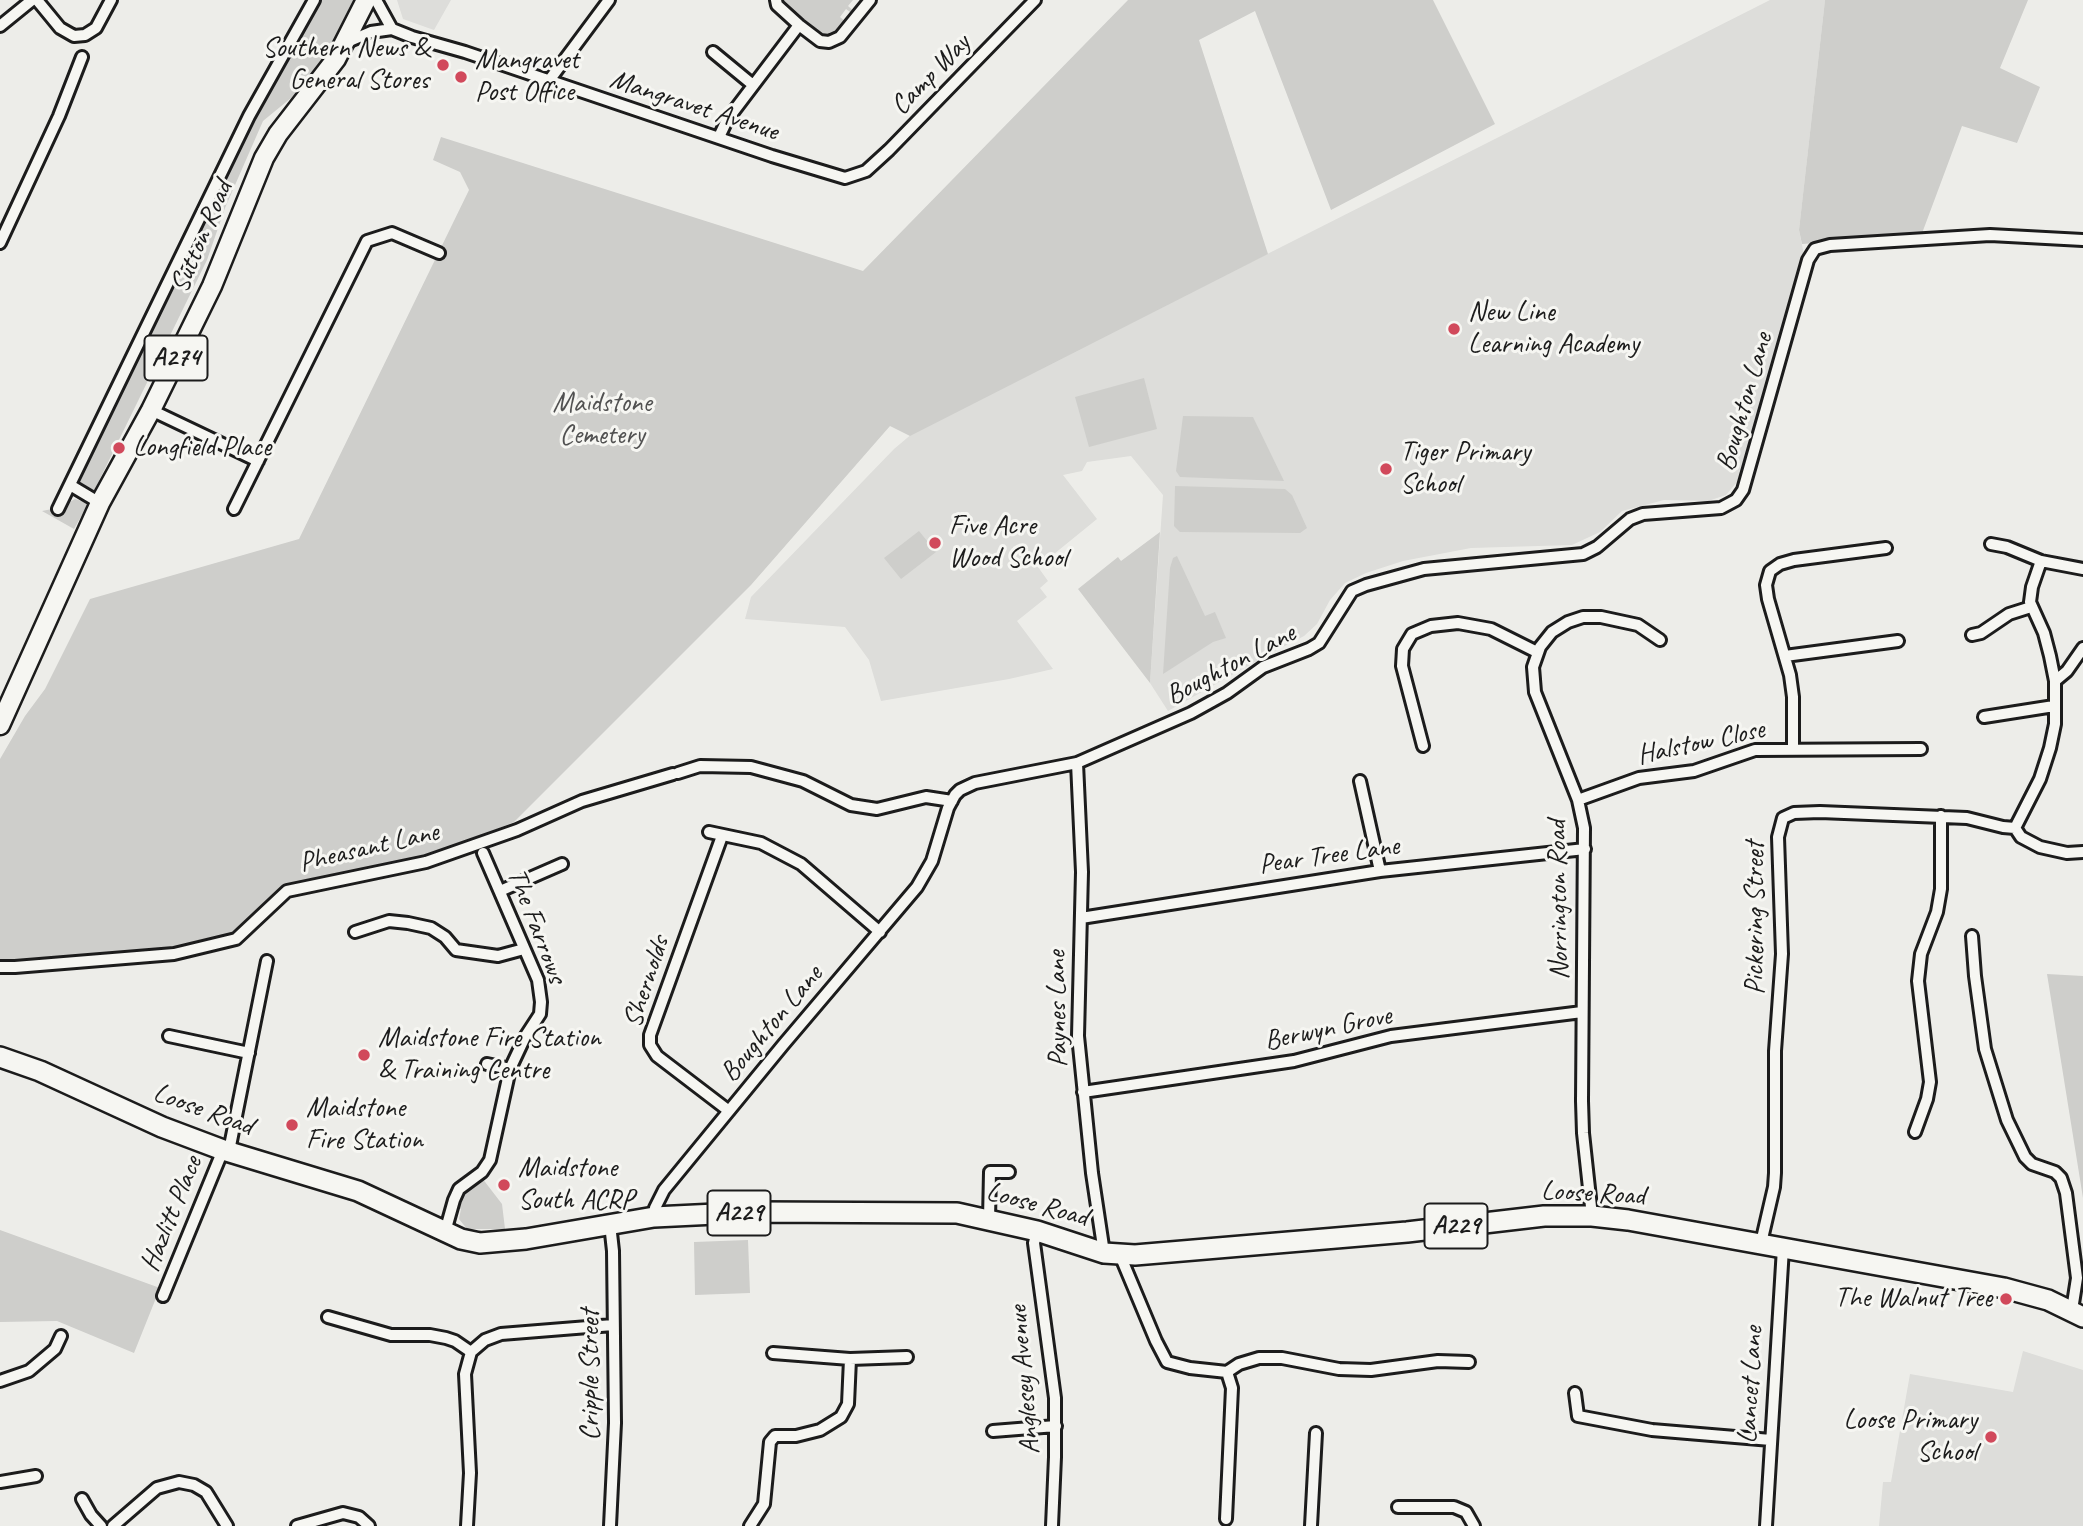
<!DOCTYPE html>
<style>
body{margin:0}
canvas{display:block;background:#edede9}
</style>
<canvas width="2083" height="1526"></canvas>
<script>
const g = document.querySelector('canvas').getContext('2d');
g.lineJoin = 'round';
function fill(path, color) {
  g.fillStyle = color;
  g.fill(path, 'evenodd');
}
function toPath(rows) {
  const path = new Path2D();
  for (const r of rows) {
    path.moveTo(r[0], r[1]);
    for (let i = 2; i < r.length; i += 2) path.lineTo(r[i], r[i + 1]);
  }
  return path;
}
function stroke(path, color, width, dash) {
  g.strokeStyle = color;
  g.lineWidth = width;
  g.lineCap = dash ? 'butt' : 'round';
  g.setLineDash(dash || []);
  g.stroke(path);
}
function drawText(font, color, halo, rows, align = 'center') {
  g.font = font + ' Caveat,sans-serif';
  g.lineWidth = 6;
  g.setLineDash([]);
  g.textBaseline = 'middle';
  g.strokeStyle = halo;
  g.fillStyle = color;
  for (const [text, x, y, turn = 0] of rows) {
    g.save();
    g.translate(x, y);
    g.rotate((+turn || 0) * Math.PI / 180);
    g.textAlign = isNaN(turn) ? turn : align;
    if (halo) g.strokeText(text, 0, 0);
    g.fillText(text, 0, 0);
    g.restore();
  }
}
fill(toPath([
 [397,0,451,0,434,30,403,19],
 [1770,0,1825,0,1799,230,1804,255,1780,357,1737,482,1726,495,1708,501,1664,500,1622,511,1600,532,1572,545,1471,548,1403,561,1366,573,1345,583,1330,600,1317,624,1304,636,1271,653,1168,711,1150,683,1163,495,1131,456,1087,462,1082,471,1063,475,1097,519,1038,567,1048,581,1040,588,1047,597,1017,621,1053,669,1009,679,881,701,869,660,845,627,745,619,751,597,894,449,913,433],
 [2023,1351,2083,1370,2083,1526,1879,1526,1883,1482,1891,1482,1910,1374,2013,1392]
]), '#ddddda');
fill(toPath([
 [316,0,358,0,327,56,291,98,263,121,225,208,207,260,92,495,78,486,77,480,254,114],
 [781,0,853,0,848,6,856,13,854,15,846,9,840,17,848,24,840,33,822,38,782,6],
 [1128,0,1433,0,1495,124,1331,210,1255,11,1199,40,1268,254,910,436,890,426,751,585,514,822,425,858,286,887,235,936,175,950,26,963,0,961,0,759,25,716,45,689,90,599,299,539,469,190,460,172,433,160,441,137,863,271],
 [1825,0,2028,0,2000,68,2040,87,2017,143,1962,126,1921,236,1802,244,1799,230],
 [1144,378,1157,429,1089,447,1075,397],
 [1183,416,1253,417,1284,481,1180,477,1176,471],
 [1175,486,1285,489,1292,495,1307,528,1300,533,1180,532,1174,526],
 [75,499,85,502,87,506,74,529,42,511,52,509,60,513,64,505],
 [919,531,936,552,901,579,884,558],
 [1160,532,1150,683,1078,589,1118,557,1121,561],
 [1177,556,1205,616,1215,612,1226,638,1213,642,1163,674,1170,568,1173,558],
 [2047,974,2083,976,2083,1198],
 [482,1178,502,1204,505,1229,467,1229,459,1219,461,1209,457,1209,461,1195,468,1184],
 [0,1230,160,1288,134,1353,57,1321,0,1322],
 [748,1240,750,1293,695,1295,694,1242]
]), '#cececb');
const street = toPath([
 [37,0,60,28,74,36,85,35,96,28,111,0],
 [376,0,392,29,412,37,465,52,772,156,845,178,866,171,889,150,1035,0],
 [776,0,777,5,799,25,820,41,829,42,840,37,870,0],
 [0,26,32,0],
 [345,43,371,32,392,29],
 [713,52,753,85],
 [548,82,609,0],
 [719,137,727,120,799,25],
 [0,243,59,116,82,57],
 [151,410,258,461],
 [70,485,100,503],
 [58,509,249,116,314,0],
 [234,509,367,241,392,233,439,253],
 [1991,544,2007,547,2041,561,2083,569],
 [1972,635,1981,633,2009,614,2031,607],
 [1785,656,1898,641],
 [2055,681,2067,671,2083,648],
 [1984,717,2054,706],
 [1423,746,1402,666,1403,649,1412,634,1431,626,1458,623,1491,629,1537,652],
 [1793,748,1793,697,1790,675,1768,599,1766,585,1770,571,1780,564,1794,560,1886,548],
 [1077,763,1082,872,1078,1036,1092,1173,1104,1253],
 [678,773,700,766,751,767,803,781,851,805,877,809,926,797,952,801],
 [1360,781,1380,871],
 [1578,800,1639,778,1694,771,1755,750,1921,749],
 [2015,828,2040,779,2050,748,2055,724,2055,681,2050,656,2044,633,2030,602,2032,587,2041,561],
 [709,832,761,843,801,864,880,932],
 [722,836,650,1035,650,1045,657,1056,729,1111],
 [500,891,562,864],
 [1081,918,1380,871,1585,849],
 [355,932,389,921,408,923,431,928,445,937,456,950,498,956,524,949],
 [1972,936,1975,976,1985,1049,2007,1120,2025,1157,2032,1164,2055,1172,2061,1178,2066,1193,2077,1278,2072,1310],
 [0,967,15,967,174,954,236,939,287,891,426,862,517,830,582,801,673,774],
 [169,1036,249,1053],
 [487,1064,510,1069],
 [1083,1092,1294,1061,1391,1036,1582,1012],
 [1915,1132,1927,1099,1930,1082,1918,981,1921,954,1937,912,1941,889,1941,816],
 [229,1151,267,961],
 [1592,1216,1583,1133,1582,1101,1584,828,1578,800,1535,692,1533,667,1540,647,1552,632,1568,622,1583,617,1601,617,1638,625,1660,640],
 [654,1217,655,1208,664,1190,783,1045,917,887,932,861,948,808,955,795,960,790,975,783,1077,763,1191,713,1227,693,1263,667,1309,649,1319,643,1352,591,1366,585,1424,569,1583,554,1597,547,1630,519,1643,514,1721,508,1736,500,1743,490,1808,260,1815,249,1830,245,1990,235,2083,240],
 [989,1219,990,1172,1009,1172],
 [610,1224,613,1251,615,1423,610,1526],
 [1037,1231,1034,1243,1055,1398,1055,1457,1052,1526],
 [445,1232,454,1200,459,1189,482,1172,490,1160,510,1069,525,1037,540,1014,541,1002,538,980,483,853],
 [1761,1243,1774,1187,1775,1173,1775,1051,1782,954,1778,837,1783,818,1794,813,1820,812,1967,818,2003,827,2015,828,2021,837,2040,847,2067,853,2083,852],
 [1120,1255,1156,1341,1167,1362,1190,1368,1227,1372],
 [163,1296,223,1150],
 [328,1317,391,1335,430,1335,446,1338,455,1341,471,1352],
 [773,1353,850,1359,907,1357],
 [1227,1372,1239,1364,1259,1358,1282,1358,1339,1369,1371,1370,1438,1361,1469,1362],
 [0,1381,29,1371,55,1349,61,1336],
 [1575,1393,1578,1416,1652,1430,1771,1440],
 [993,1431,1056,1426],
 [0,1482,36,1476],
 [82,1499,91,1515,101,1526],
 [1398,1507,1454,1507,1466,1512,1474,1526],
 [1226,1519,1232,1388,1227,1372],
 [113,1526,157,1488,179,1482,194,1485,206,1492,227,1526],
 [297,1526,343,1513,359,1517,369,1526],
 [467,1526,470,1473,465,1374,471,1352,485,1340,501,1334,613,1325],
 [750,1526,764,1504,770,1442,775,1436,796,1436,820,1430,841,1417,848,1404,850,1359],
 [1311,1526,1316,1433],
 [1766,1526,1783,1248]
]);
const primary = toPath([
 [0,725,100,503,151,410,212,286,264,158,278,134,336,59,366,0]
]);
const highway = toPath([
 [0,1057,40,1071,162,1127,223,1150,358,1191,461,1239,480,1243,526,1239,654,1217,757,1212,957,1213,1037,1231,1104,1253,1135,1255,1407,1232,1544,1216,1592,1216,1628,1220,2004,1288,2048,1300,2083,1317]
]);
stroke(street, '#1c1c1c', 16);
stroke(primary, '#1c1c1c', 23);
stroke(highway, '#1c1c1c', 24);
stroke(street, '#f6f6f2', 10);
stroke(primary, '#f6f6f2', 18);
stroke(highway, '#f6f6f2', 19);
for (const [x, y, r, color] of [
 [443,65,7,"#d1495b"],
 [461,77,7,"#d1495b"],
 [1454,329,7,"#d1495b"],
 [119,448,7,"#d1495b"],
 [1386,469,7,"#d1495b"],
 [935,543,7,"#d1495b"],
 [364,1055,7,"#d1495b"],
 [292,1125,7,"#d1495b"],
 [504,1185,7,"#d1495b"],
 [2006,1299,7,"#d1495b"],
 [1991,1437,7,"#d1495b"]
]) {
  const dot = new Path2D();
  dot.arc(x, y, r, 0, 2 * Math.PI);
  g.fillStyle = color;
  g.fill(dot);
  stroke(dot, '#f6f6f2', 2.5);
}
for (const [x, y, w] of [
 [176,358,63],
 [739,1213,63],
 [1456,1226,63]
]) {
  const box = new Path2D();
  box.roundRect(x - w / 2, y - 22.5, w, 45, 5);
  g.fillStyle = '#f6f6f2';
  g.fill(box);
  stroke(box, '#1c1c1c', 2);
}
drawText('bold 26px', '#1c1c1c', null, [
 ["A274",176,358],
 ["A229",739,1213],
 ["A229",1456,1226]
]);
drawText('28px', '#1c1c1c', '#f6f6f2', [
 ["Southern News &",429,49,"right"],
 ["General Stores",429,81,"right"],
 ["Mangravet",475,61],
 ["Post Office",475,93],
 ["New Line",1468,313],
 ["Learning Academy",1468,345],
 ["Longfield Place",133,448],
 ["Tiger Primary",1400,453],
 ["School",1400,485],
 ["Five Acre",949,527],
 ["Wood School",949,559],
 ["Maidstone Fire Station",378,1039],
 ["& Training Centre",378,1071],
 ["Maidstone",306,1109],
 ["Fire Station",306,1141],
 ["Maidstone",518,1169],
 ["South ACRP",518,1201],
 ["The Walnut Tree",1992,1299,"right"],
 ["Loose Primary",1977,1421,"right"],
 ["School",1977,1453,"right"]
], 'left');
drawText('28px', '#1c1c1c', '#f6f6f2', [
 ["Camp Way",931,75,-46],
 ["Mangravet Avenue",694,106,18],
 ["Sutton Road",202,237,-67],
 ["Boughton Lane",1745,402,-74],
 ["Boughton Lane",1231,665,-28],
 ["Halstow Close",1701,743,-12],
 ["Pheasant Lane",369,848,-13],
 ["Pear Tree Lane",1329,856,-8],
 ["Norrington Road",1559,900,-91],
 ["Pickering Street",1756,918,-90],
 ["The Farrows",536,926,69],
 ["Shernolds",647,982,-72],
 ["Paynes Lane",1058,1009,-91],
 ["Boughton Lane",772,1024,-50],
 ["Berwyn Grove",1328,1029,-12],
 ["Loose Road",203,1110,20],
 ["Loose Road",1593,1194,3],
 ["Loose Road",1037,1205,15],
 ["Hazlitt Place",172,1214,-68],
 ["Cripple Street",591,1375,-90],
 ["Anglesey Avenue",1025,1380,-95],
 ["Lancet Lane",1751,1385,-87]
]);
drawText('28px', '#515151', '#f6f6f2', [
 ["Maidstone",602,404],
 ["Cemetery",602,436]
]);
</script>
